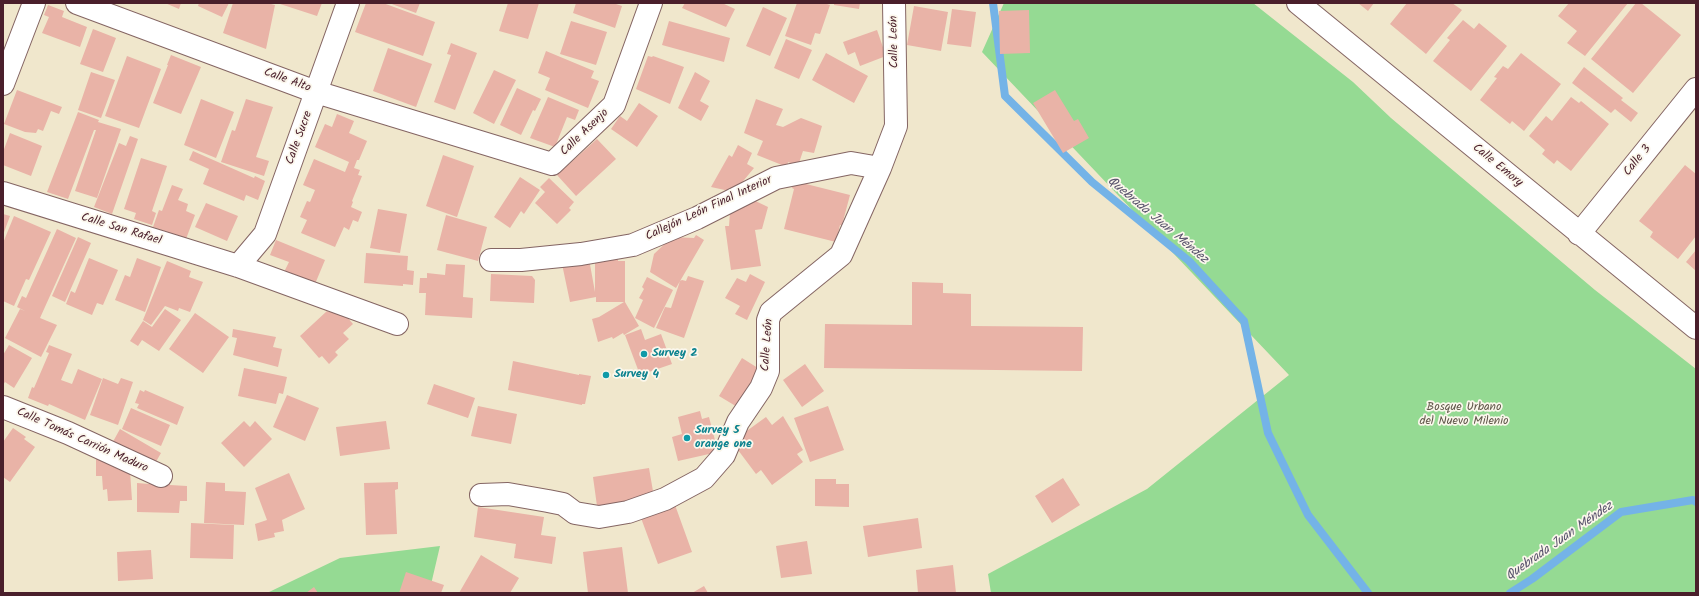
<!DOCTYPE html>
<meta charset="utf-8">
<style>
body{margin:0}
#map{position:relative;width:1699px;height:596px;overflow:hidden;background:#f0e7cc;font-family:Kalam,sans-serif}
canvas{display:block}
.frame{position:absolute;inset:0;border:4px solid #4a1f2b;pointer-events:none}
</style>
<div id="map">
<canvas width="1699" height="596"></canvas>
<div class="frame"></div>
</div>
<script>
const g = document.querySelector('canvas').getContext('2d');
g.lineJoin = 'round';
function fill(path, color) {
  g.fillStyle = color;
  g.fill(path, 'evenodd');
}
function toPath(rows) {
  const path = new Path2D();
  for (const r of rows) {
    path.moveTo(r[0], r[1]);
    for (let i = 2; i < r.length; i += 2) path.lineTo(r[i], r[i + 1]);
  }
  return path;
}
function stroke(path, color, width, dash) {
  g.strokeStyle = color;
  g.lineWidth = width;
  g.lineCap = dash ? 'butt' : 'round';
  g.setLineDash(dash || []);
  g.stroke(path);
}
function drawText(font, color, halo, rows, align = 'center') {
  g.font = font + ' Kalam,sans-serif';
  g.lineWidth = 3.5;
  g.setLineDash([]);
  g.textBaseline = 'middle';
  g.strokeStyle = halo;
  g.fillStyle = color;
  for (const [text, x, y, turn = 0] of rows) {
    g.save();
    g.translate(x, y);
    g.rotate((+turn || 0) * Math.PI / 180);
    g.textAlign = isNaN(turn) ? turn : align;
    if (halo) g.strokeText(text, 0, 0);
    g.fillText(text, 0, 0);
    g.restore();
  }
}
fill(toPath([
 [1004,3,1253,3,1353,82,1391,118,1595,290,1696,369,1696,593,991,593,988,574,1147,489,1289,375,982,52],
 [440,546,429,593,267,593,340,558]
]), '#95da93');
stroke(toPath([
 [993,3,1005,96,1092,182,1189,261,1244,321,1268,433,1308,515,1368,593],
 [1510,593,1532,579,1621,512,1693,500,1696,502]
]), '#74b3e7', 8);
fill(toPath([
 [165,3,181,3,179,9],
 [199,3,229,3,222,17,198,6],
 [233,3,267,3,275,5,266,49,223,33],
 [277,3,322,3,317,16],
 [366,3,383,3,435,22,423,56,355,32],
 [389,3,420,3,416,13],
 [508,3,539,3,528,39,499,31],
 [576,3,613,3,622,6,615,28,573,13],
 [685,3,722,3,735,9,726,27,682,8],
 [797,3,824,3,830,5,820,34,815,33,811,45,785,36],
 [834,3,860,3,859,9,834,5],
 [1358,3,1374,3,1368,11],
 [1407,3,1452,3,1462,10,1426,54,1390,24],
 [1569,3,1628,3,1585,56,1567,43,1577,31,1558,16],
 [1636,3,1641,3,1681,35,1633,93,1591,59],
 [48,5,64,11,62,17,87,27,80,47,42,33,49,17,44,15],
 [914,6,948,12,941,51,907,45],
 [763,7,787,18,770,56,746,46],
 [952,9,976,12,971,47,947,44],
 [1029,10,1030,53,1000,54,999,11],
 [1463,20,1474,29,1479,23,1507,46,1471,91,1433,61,1450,40,1447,38],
 [571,21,607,32,596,65,560,54],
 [669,21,730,38,724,62,662,45],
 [93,29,116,38,103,72,80,64],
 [877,30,886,56,860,66,855,52,848,55,843,42],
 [786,39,812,50,799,79,774,68],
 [451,43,477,53,455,110,434,102,451,55,447,54],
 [388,48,432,64,416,107,373,91],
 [546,51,594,71,591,78,599,81,588,108,545,90,550,78,538,73],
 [826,53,868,76,854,103,812,80],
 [1521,53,1561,84,1524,131,1512,121,1510,124,1480,100,1497,78,1494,77,1503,66,1508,69],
 [171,55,201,67,181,114,153,103,168,65,167,65],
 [127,56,161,69,139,128,105,116],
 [648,56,652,57,653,56,684,67,670,104,636,89],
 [1584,67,1623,98,1621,100,1638,113,1631,122,1615,109,1611,113,1572,83],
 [494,70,516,80,494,124,473,113],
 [91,72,115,80,101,118,78,110],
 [695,72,710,81,700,101,709,106,701,121,678,108],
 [517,88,541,99,535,111,533,110,521,135,500,125],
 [17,90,62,107,59,114,51,111,43,131,38,129,36,133,25,132,4,124],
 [1055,90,1074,121,1078,119,1089,138,1063,153,1033,103],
 [548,97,579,110,575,120,567,117,555,147,530,138],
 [1571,97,1579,103,1581,101,1609,124,1571,171,1557,160,1554,164,1542,154,1545,150,1529,136,1546,116,1552,121],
 [201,99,234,112,216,158,184,145],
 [246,99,273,107,256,157,269,161,264,176,221,162,232,130,235,131],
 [756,99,783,109,776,125,783,127,801,118,822,126,814,153,803,151,798,166,788,162,787,167,757,155,763,141,744,133],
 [639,103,658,116,637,147,611,129,620,116,627,121],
 [78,112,99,120,98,122,121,129,97,198,75,191,96,130,94,130,68,199,47,192],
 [337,114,354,121,349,133,367,141,359,160,357,160,354,168,360,170,358,175,362,176,352,201,353,202,351,207,362,212,358,222,353,220,349,230,344,227,335,247,301,233,307,220,300,217,307,201,310,202,315,190,303,185,314,159,345,172,349,162,315,147,325,124,332,127],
 [10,133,42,146,31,176,3,165,3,152],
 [130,136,138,139,112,214,94,207,119,143,126,146],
 [597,139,616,159,576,196,557,175],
 [738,145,752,153,747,164,754,168,734,192,711,187,729,155,732,157],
 [193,151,254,178,255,176,265,181,258,200,246,195,244,201,203,184,209,169,189,160],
 [443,155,474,166,457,217,426,206],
 [141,158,167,166,152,211,156,213,152,225,134,219,136,213,124,209],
 [1685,165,1696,174,1696,236,1678,259,1650,237,1653,232,1639,221],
 [520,177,540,190,524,214,521,211,510,228,494,217],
 [549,178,574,202,569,208,571,210,557,224,535,203,545,192,540,187],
 [794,181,850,195,842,225,840,225,836,242,784,229,794,189,792,188],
 [172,185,183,189,178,200,188,204,186,211,195,215,186,239,153,227,159,210,162,211],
 [745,196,768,207,762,229,755,230,761,266,731,270,725,226,729,226,730,212],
 [206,203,238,216,227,241,195,227],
 [378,209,407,214,400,253,370,248],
 [3,214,10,216,3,235],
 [446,215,487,227,478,261,437,250],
 [14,216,51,232,29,280,26,279,14,306,3,301,3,243],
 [57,229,76,238,40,318,57,325,41,357,5,338,20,309,25,311,17,307,22,296,26,298],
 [696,235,704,240,676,288,650,272,654,254,672,237,694,238],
 [78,237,91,243,65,302,52,296],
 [276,240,325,260,315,284,284,272,289,262,270,255],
 [1696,250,1696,271,1686,262],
 [366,253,408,256,407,270,414,271,413,285,403,284,403,286,364,283],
 [595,257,618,257,618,261,625,261,625,302,639,326,624,335,623,333,613,339,612,337,598,342,592,319,599,317,624,302,596,302,596,297,570,302,562,264,589,259,595,292],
 [89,258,118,270,103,305,97,303,92,315,66,304,71,291,75,293],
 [137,258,161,267,145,312,115,300,125,275,130,277],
 [167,261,191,271,189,277,203,282,190,312,179,308,178,311,165,306,151,325,143,320],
 [446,264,465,265,463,297,473,298,472,318,425,315,426,293,419,293,420,278,427,278,427,273,445,275],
 [491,274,532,276,535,280,534,303,490,301],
 [750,274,765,282,747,320,735,314,740,306,725,298,737,278,746,282],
 [688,276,704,281,684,338,656,328,665,307,671,308,680,281,682,280,686,281],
 [647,277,673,290,654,328,635,318,643,300,639,298,644,289,642,287],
 [912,282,943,283,943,293,971,294,971,326,1083,327,1082,371,824,368,825,324,912,325],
 [337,305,353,324,343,333,349,339,335,352,338,355,329,364,322,356,319,358,300,336,327,311,329,312],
 [165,309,181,320,159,351,142,340,138,346,130,341,143,321,152,327],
 [195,313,229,337,203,373,169,349],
 [233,329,276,337,273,347,282,349,278,367,233,355,237,338,232,337],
 [641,329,645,340,661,334,672,364,640,375,625,335],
 [9,345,32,358,14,388,5,382,3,385,3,355],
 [49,345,72,354,61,380,72,384,78,369,102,379,85,420,49,404,48,406,28,398,32,387,34,388,49,353,46,352],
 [742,358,761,370,739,408,719,396],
 [513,361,579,375,579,374,591,376,585,404,582,404,582,405,508,390],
 [805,364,824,391,802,407,783,380],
 [244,368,287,377,283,394,279,393,276,404,238,396],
 [103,378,118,384,121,378,133,382,118,425,90,415],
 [434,384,475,398,468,418,427,404],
 [140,390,144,392,145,390,184,407,177,425,137,408,139,404,135,403],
 [287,395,319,408,305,441,273,427],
 [478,406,517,414,511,444,471,436],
 [828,406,844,450,810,462,794,418],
 [131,408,170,425,161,446,122,429],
 [700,411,702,419,709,417,718,452,678,461,672,437,682,434,678,417],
 [783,416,803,450,797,454,803,462,772,485,761,470,756,474,738,450,743,446,737,438,766,417,772,425],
 [244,421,250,427,255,421,272,439,244,467,221,443],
 [386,421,390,449,340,456,336,427],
 [13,428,26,437,24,439,35,447,10,482,3,477,3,442],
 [120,429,161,453,146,479,105,456],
 [96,457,130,471,132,500,108,501,107,489,103,490,102,476,96,476],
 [649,468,654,497,597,506,593,477],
 [289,473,305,509,282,520,284,531,274,533,275,537,258,541,255,524,267,520,255,488],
 [1063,478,1080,505,1052,523,1035,496],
 [815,479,836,479,836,484,849,484,849,507,815,506],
 [149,482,170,482,170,485,187,486,187,501,180,501,179,513,137,512,137,483,149,484],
 [206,482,225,483,225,491,246,492,244,525,204,523],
 [398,482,398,489,395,490,397,534,366,535,364,483],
 [675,505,692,552,658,564,641,518],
 [478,507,544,517,541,535,556,537,552,564,514,558,516,544,474,537],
 [918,518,922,548,868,557,863,526],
 [191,523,234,525,233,559,190,558],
 [807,541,812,574,781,578,776,546],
 [622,547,628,593,588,593,583,552],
 [151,550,153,579,118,581,117,552],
 [481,555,519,578,510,593,459,593],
 [953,565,956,593,918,593,916,570],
 [406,572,444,585,441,593,399,593],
 [704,586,708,593,692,593],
 [314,587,318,593,306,593]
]), '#e9b3a7');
const street = toPath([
 [77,3,316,92,552,164,614,105,651,3],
 [1298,3,1696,328],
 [3,84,34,3],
 [3,193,238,266,397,324],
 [1579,234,1696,89],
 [491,260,521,260,581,254,633,245,697,218,776,178,851,163,880,168],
 [238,266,265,234,348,3],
 [3,407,68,433,161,476],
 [481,495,508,494,548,501,563,504,575,513,599,517,628,512,665,499,704,478,724,455,738,422,761,388,768,371,768,320,771,312,841,255,880,168,896,126,894,3]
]);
stroke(street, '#846563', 24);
stroke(street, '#fff', 22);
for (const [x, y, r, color] of [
 [644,354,4,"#0f9aa8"],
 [606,375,4,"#0f9aa8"],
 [687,438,4,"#0f9aa8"]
]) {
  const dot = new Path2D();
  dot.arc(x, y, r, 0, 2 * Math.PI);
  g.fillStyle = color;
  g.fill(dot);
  stroke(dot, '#fbf7ec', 1.5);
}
drawText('12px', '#4a1f2b', '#fbf7ec', [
 ["Calle León",895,42,-91],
 ["Calle Alto",287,81,20],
 ["Calle Asenjo",585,133,-44],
 ["Calle Sucre",300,138,-70],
 ["Calle 3",1638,161,-51],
 ["Calle Emory",1497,166,39],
 ["Callejón León Final Interior",709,209,-25],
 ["Calle San Rafael",121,230,17],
 ["Calle León",768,345,-86],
 ["Calle Tomás Carrión Maduro",82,441,24]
]);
drawText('bold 12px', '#0d838f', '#fbf7ec', [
 ["Survey 2",652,354],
 ["Survey 4",614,375],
 ["Survey 5",695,431],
 ["orange one",695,445]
], 'left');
drawText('12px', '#60574a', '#fbf7ec', [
 ["Bosque Urbano",1464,408],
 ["del Nuevo Milenio",1464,422]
]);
drawText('italic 13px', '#59536d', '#fbf7ec', [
 ["Quebrada Juan Méndez",1157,221,40],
 ["Quebrada Juan Méndez",1560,542,-35]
]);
</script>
